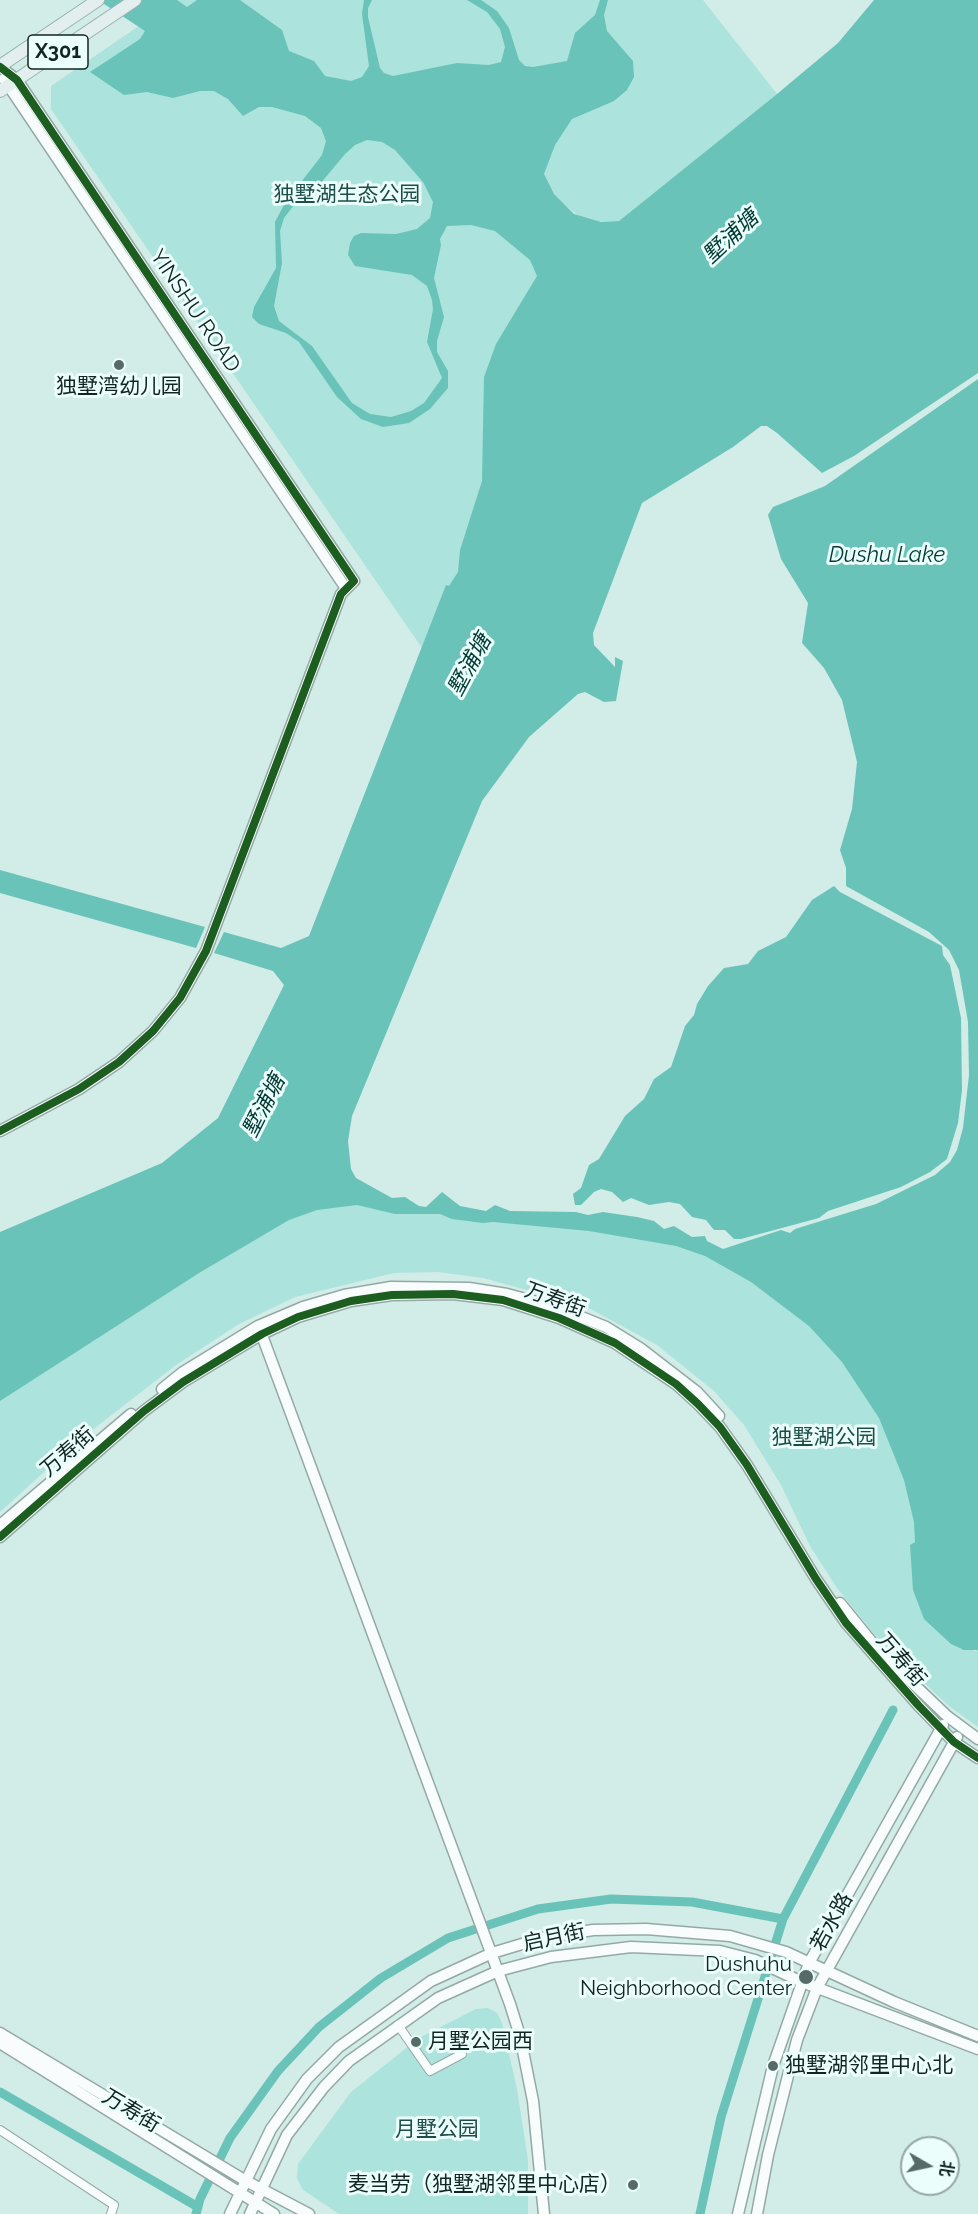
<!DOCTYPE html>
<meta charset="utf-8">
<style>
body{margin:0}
#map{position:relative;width:978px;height:2214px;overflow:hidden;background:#d2ece8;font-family:Raleway,"Noto Sans SC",sans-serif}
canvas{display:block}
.north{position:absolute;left:900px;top:2136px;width:60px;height:60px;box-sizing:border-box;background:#ebfefb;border:2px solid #95a7a5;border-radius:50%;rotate:99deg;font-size:16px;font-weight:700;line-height:24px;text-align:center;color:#132523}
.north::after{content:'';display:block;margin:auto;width:21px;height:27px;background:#566b68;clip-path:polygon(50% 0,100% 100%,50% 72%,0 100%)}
</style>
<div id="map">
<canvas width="978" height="2214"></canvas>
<div class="north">北</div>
</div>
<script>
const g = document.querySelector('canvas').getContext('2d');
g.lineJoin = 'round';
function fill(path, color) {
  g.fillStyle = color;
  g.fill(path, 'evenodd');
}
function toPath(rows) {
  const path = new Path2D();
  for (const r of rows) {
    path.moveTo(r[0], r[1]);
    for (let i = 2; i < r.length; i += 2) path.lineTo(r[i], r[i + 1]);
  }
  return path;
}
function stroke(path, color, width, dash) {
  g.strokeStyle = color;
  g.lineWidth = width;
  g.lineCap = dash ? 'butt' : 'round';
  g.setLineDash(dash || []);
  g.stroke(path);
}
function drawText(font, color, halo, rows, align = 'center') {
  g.font = font + ' Raleway,"Noto Sans SC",sans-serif';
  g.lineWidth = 6;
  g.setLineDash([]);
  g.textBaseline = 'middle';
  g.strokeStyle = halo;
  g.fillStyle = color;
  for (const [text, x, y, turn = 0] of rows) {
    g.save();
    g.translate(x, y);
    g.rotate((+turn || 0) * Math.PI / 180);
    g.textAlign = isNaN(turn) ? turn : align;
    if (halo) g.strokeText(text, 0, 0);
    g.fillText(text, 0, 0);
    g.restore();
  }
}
fill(toPath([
 [177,0,703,0,777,94,619,221,593,222,581,218,560,201,493,500,440,622,422,648,51,109,51,86],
 [327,1189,400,1209,586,1227,693,1248,772,1290,847,1359,880,1410,974,1651,978,1650,978,1727,949,1706,907,1667,874,1634,837,1588,810,1546,781,1485,744,1425,714,1391,657,1345,585,1306,483,1278,438,1272,394,1273,295,1297,239,1324,176,1365,78,1441,0,1512,0,1371],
 [488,2008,497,2013,502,2023,517,2089,528,2160,528,2214,339,2214,302,2189,297,2178,298,2164,351,2092,419,2038,476,2009]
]), '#ace3dc');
fill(toPath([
 [98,0,177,0,187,7,197,0,240,0,282,30,289,51,314,61,325,76,351,81,362,77,369,66,362,14,364,0,372,0,368,8,368,17,380,68,384,73,393,76,457,63,489,65,501,62,505,47,500,29,487,12,467,0,481,0,497,11,509,28,519,60,525,66,533,67,567,61,575,33,595,15,600,0,608,0,604,15,607,31,633,61,634,77,627,90,614,101,572,119,555,145,544,174,554,194,574,214,601,222,619,221,777,94,838,43,874,0,978,0,978,373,854,456,822,473,777,433,767,426,761,426,733,447,642,503,593,633,594,645,615,667,615,657,623,661,616,701,604,702,585,692,578,694,529,737,482,801,352,1116,348,1141,351,1169,356,1178,392,1198,405,1197,419,1206,426,1207,442,1192,460,1206,486,1211,495,1205,510,1211,576,1212,588,1215,603,1212,637,1217,654,1221,664,1229,674,1226,692,1237,705,1236,707,1241,723,1249,781,1230,790,1233,795,1229,876,1204,935,1175,950,1162,957,1150,963,1128,969,1075,968,1022,959,970,949,950,929,932,846,886,846,868,840,850,852,809,857,762,842,700,824,668,802,643,808,603,781,559,768,515,773,507,825,486,978,379,978,1650,964,1650,951,1644,924,1619,913,1590,910,1545,915,1542,914,1522,904,1480,879,1418,842,1362,809,1326,751,1282,705,1256,676,1246,589,1231,493,1222,483,1223,452,1219,440,1214,395,1214,357,1205,317,1210,289,1220,199,1273,0,1401,0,1232,162,1163,218,1118,284,985,273,971,214,953,224,932,281,948,309,936,446,585,449,586,458,572,460,550,482,481,484,377,496,344,537,276,530,260,495,231,471,225,447,226,440,239,441,245,434,278,444,317,437,341,437,352,448,371,448,388,430,409,409,423,383,427,361,419,337,397,299,342,286,333,259,324,252,317,254,307,276,268,275,222,285,203,322,155,326,141,321,128,305,116,272,107,259,107,243,116,228,99,214,91,200,91,173,98,147,92,124,95,90,72,140,39,145,31],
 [367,140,382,142,395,150,423,182,433,202,430,218,417,229,396,234,361,233,354,236,350,243,348,255,355,266,412,275,427,286,432,300,433,309,427,342,442,378,424,403,411,411,391,417,370,414,352,403,312,346,279,321,274,306,282,263,280,231,284,218,294,205,315,190,345,154,355,145],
 [0,870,205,927,196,948,0,893],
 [834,886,840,892,942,946,943,955,950,965,961,1018,962,1090,958,1123,947,1159,930,1172,901,1187,828,1211,819,1218,741,1239,734,1239,725,1230,714,1230,706,1220,692,1217,680,1204,669,1202,649,1205,631,1198,623,1202,612,1192,601,1189,594,1192,581,1205,575,1205,573,1194,581,1188,589,1165,599,1159,625,1116,644,1099,654,1079,671,1067,685,1026,694,1015,697,1004,708,986,724,968,748,964,758,951,786,937,812,900]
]), '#6ac3b9');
stroke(toPath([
 [0,2092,198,2207],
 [196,2214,200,2199,230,2138,278,2071,319,2027,381,1978,448,1938,538,1909,611,1899,692,1902,783,1919],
 [700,2214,721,2117,783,1919,893,1710]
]), '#6ac3b9', 9);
const street = toPath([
 [398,2025,430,2071,462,2054],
 [0,2130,114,2205,111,2214]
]);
const secondary = toPath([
 [0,67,17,80,354,581,341,594,206,951,180,998,153,1031,119,1062,79,1089,0,1131],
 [4,79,345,587],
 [260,1330,510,2004,520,2036,533,2101,544,2214],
 [162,1389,183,1372,258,1326,303,1307,344,1295,391,1287,469,1288,507,1294,559,1308,606,1327,640,1348,697,1392,719,1416],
 [0,1525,131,1414],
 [0,1537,144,1411,183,1382,262,1334,298,1317,351,1301,392,1295,453,1294,503,1300,559,1318,615,1343,676,1384,698,1404,720,1427,747,1465,816,1579,846,1623,918,1705,954,1742,978,1758],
 [840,1603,879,1651,947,1716,978,1739],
 [0,2033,246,2181,309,2214],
 [0,2043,274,2214],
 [230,2214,271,2129,307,2079,339,2047,431,1981,492,1953,542,1938,593,1930,646,1929,730,1936,786,1952,894,2002,978,2036],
 [250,2214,287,2135,324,2087,349,2061,438,1998,498,1971,551,1957,631,1947,720,1951,755,1960,802,1982,978,2049],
 [738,2214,773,2066,809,1963,943,1725],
 [757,2214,768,2155,797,2040,817,1988,957,1737]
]);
const primary = toPath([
 [0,66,98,0],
 [0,91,135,0]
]);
stroke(street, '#94a9a6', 10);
stroke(secondary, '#94a9a6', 13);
stroke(primary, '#98b5b2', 14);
stroke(street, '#f8fcfc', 8);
stroke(secondary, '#f8fcfc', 10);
stroke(primary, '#e2efee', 12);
stroke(toPath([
 [0,67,17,80,354,581,341,594,206,951,180,998,153,1031,119,1062,79,1089,0,1131],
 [0,1537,144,1411,183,1382,262,1334,298,1317,351,1301,392,1295,453,1294,503,1300,559,1318,615,1343,676,1384,698,1404,720,1427,747,1465,816,1579,846,1623,918,1705,954,1742,978,1758]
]), '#1b5e20', 8);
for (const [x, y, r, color] of [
 [119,365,6,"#566b68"],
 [806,1977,8,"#566b68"],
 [416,2042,6,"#566b68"],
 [773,2066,6,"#566b68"],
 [633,2185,6,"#566b68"]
]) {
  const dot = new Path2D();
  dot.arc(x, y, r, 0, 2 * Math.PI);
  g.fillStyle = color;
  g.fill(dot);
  stroke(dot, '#ebfefb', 2);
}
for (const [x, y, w] of [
 [58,52,60]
]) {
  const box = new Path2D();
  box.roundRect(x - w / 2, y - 17, w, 34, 4.5);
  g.fillStyle = '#ebfefb';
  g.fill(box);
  stroke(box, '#132523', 1.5);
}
drawText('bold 20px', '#132523', null, [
 ["X301",58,52]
]);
drawText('21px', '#1d4e49', '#ebfefb', [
 ["独墅湖生态公园",347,195],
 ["独墅湖公园",824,1438],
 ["月墅公园",437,2130]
]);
drawText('21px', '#132523', '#ebfefb', [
 ["YINSHU ROAD",195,311,56],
 ["万寿街",555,1300,20],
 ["万寿街",68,1452,-41],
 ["万寿街",901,1660,49],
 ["若水路",832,1922,-61],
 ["启月街",554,1938,-12],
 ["万寿街",131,2111,31]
]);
drawText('21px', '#132523', '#ebfefb', [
 ["独墅湾幼儿园",119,387,"center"],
 ["Dushuhu",792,1965],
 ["Neighborhood Center",792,1989],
 ["月墅公园西",428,2042,"left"],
 ["独墅湖邻里中心北",785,2066,"left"],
 ["麦当劳（独墅湖邻里中心店）",621,2185]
], 'right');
drawText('italic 22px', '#033a35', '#ebfefb', [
 ["墅浦塘",731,237,-43],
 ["Dushu Lake",887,555],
 ["墅浦塘",470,665,-62],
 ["墅浦塘",264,1106,-63]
]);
</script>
